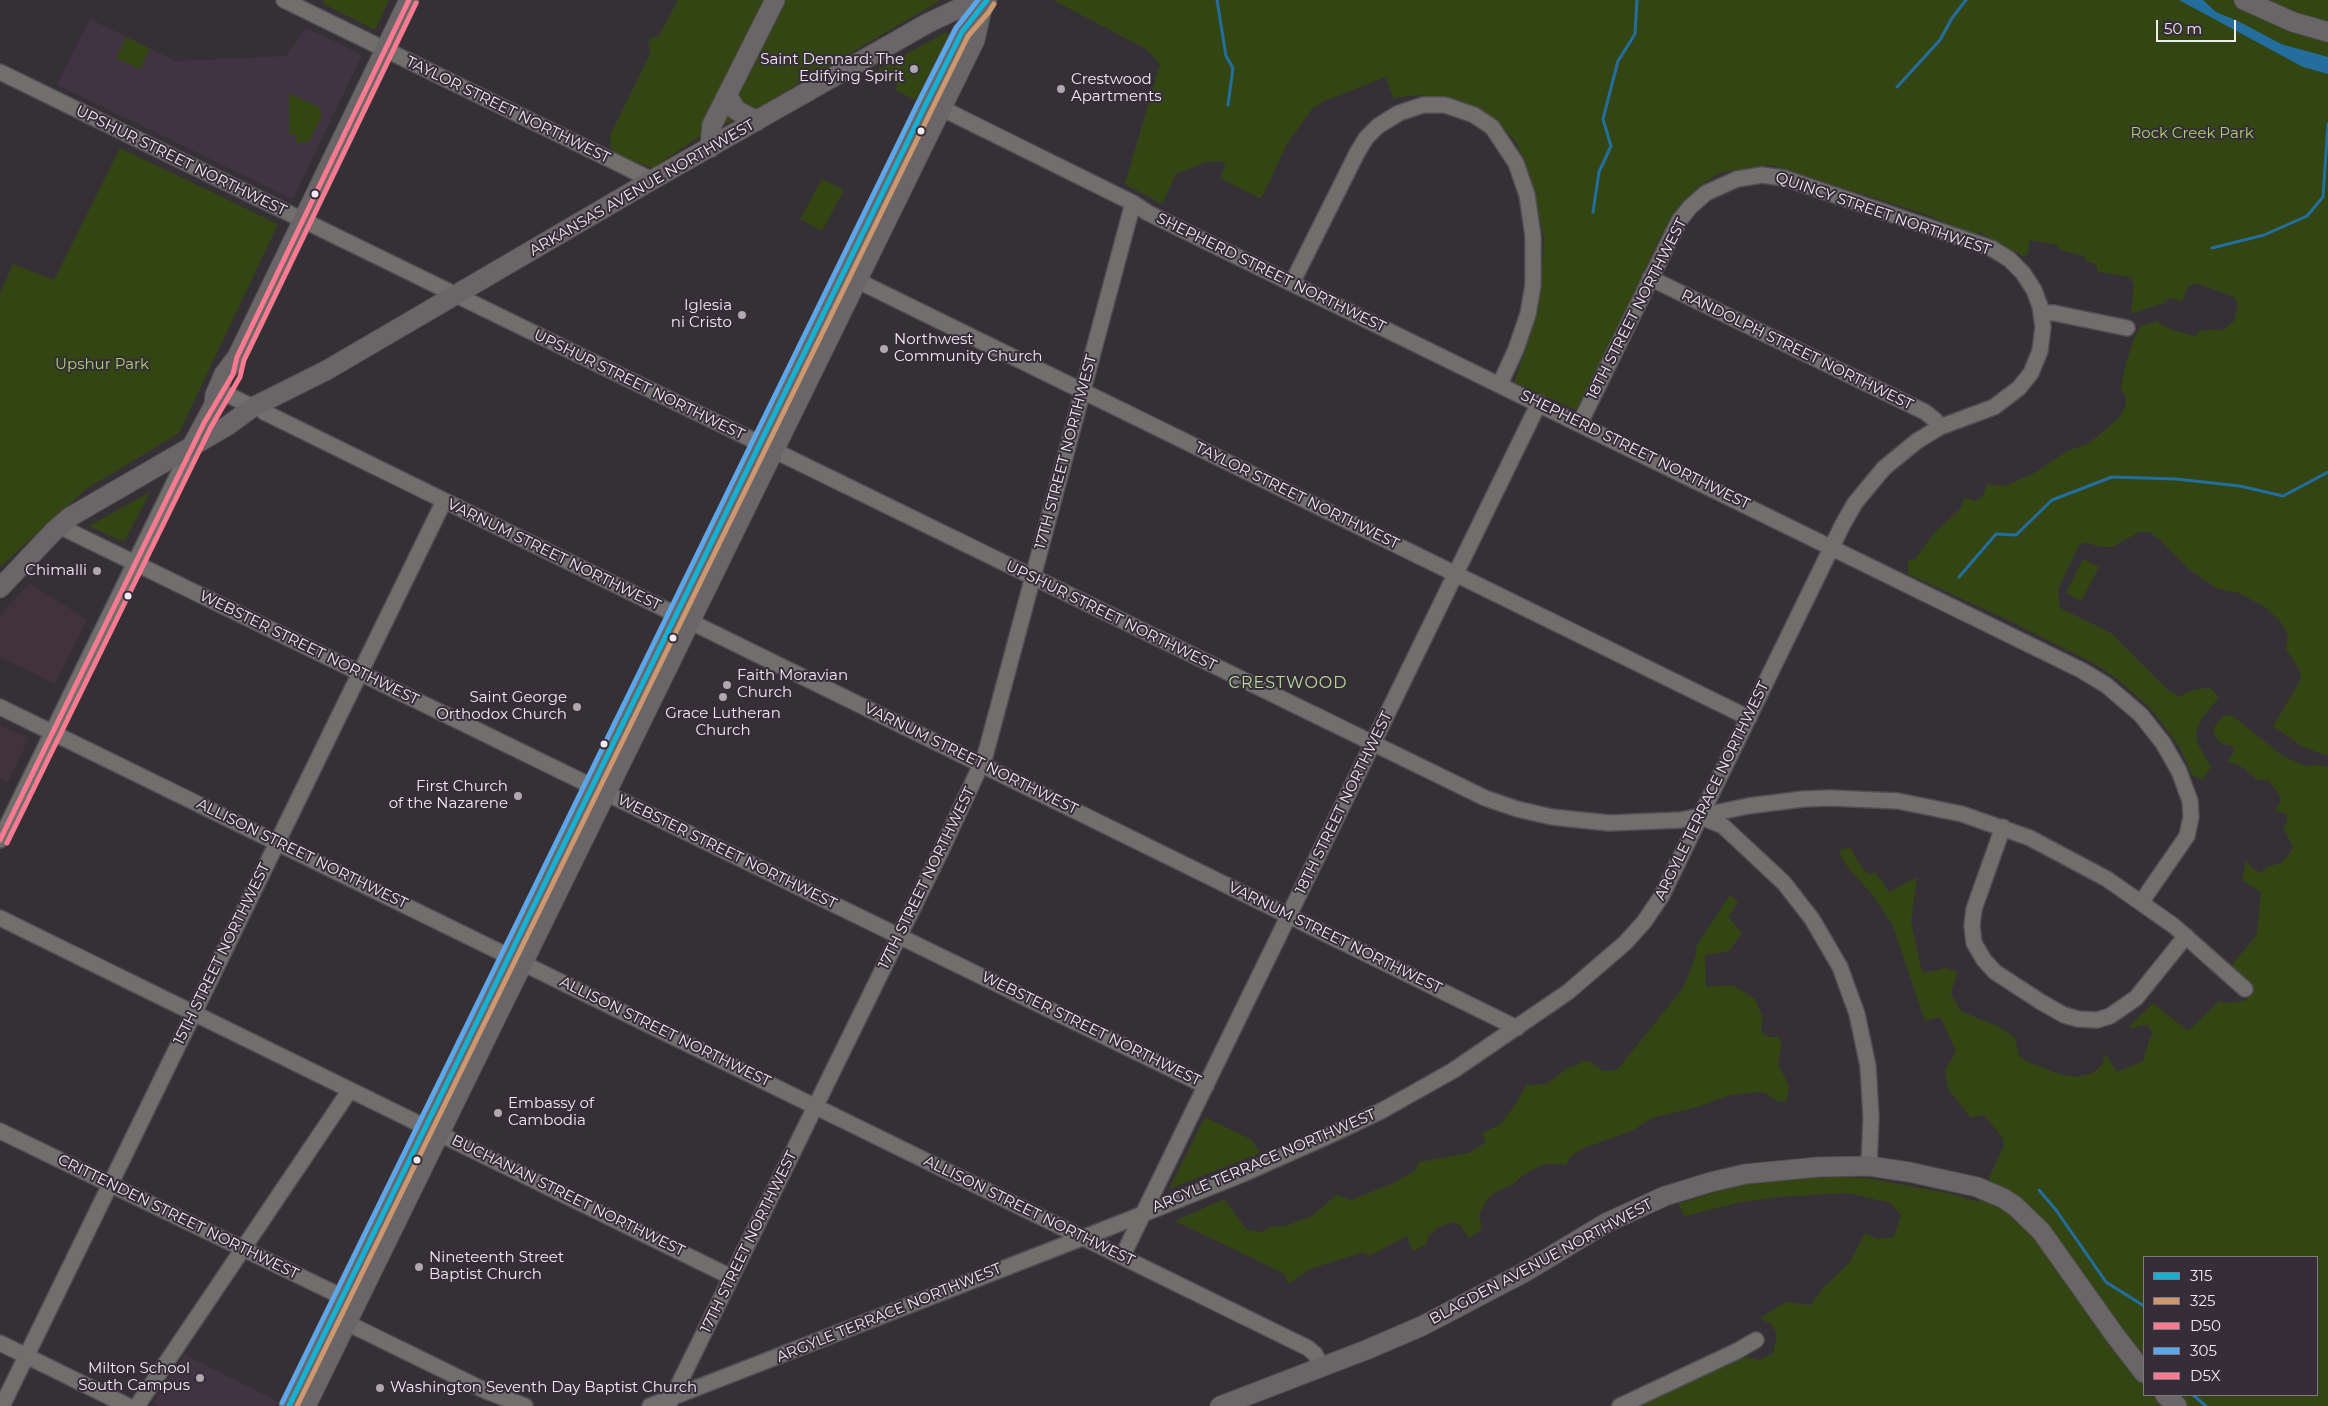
<!DOCTYPE html>
<style>
body{margin:0}
#map{position:relative;width:2328px;height:1406px;overflow:hidden;background:#353035;font-family:Montserrat,sans-serif}
canvas{display:block}
.legend{position:absolute;left:2143px;top:1256px;width:175px;height:140px;box-sizing:border-box;background:#362d38;border:1px solid #807882;margin:0;padding:6px 9px;list-style:none;font-size:15px;color:#f0e9f1}
.legend li{display:flex;align-items:center;gap:10px;height:25px}
.legend b{width:25px;border:1px solid #807882}
.scale{position:absolute;left:2156px;top:20px;width:80px;height:22px;box-sizing:border-box;border:2px solid #f0e9f1;border-top:0;padding-left:6px;font-size:15px;line-height:18px;white-space:nowrap;color:#f0e9f1;-webkit-text-stroke:4px #362d38;paint-order:stroke}
</style>
<div id="map">
<canvas width="2328" height="1406"></canvas>
<ul class="legend">
<li><b style="height:6px;background:#13b2d5"></b>315</li>
<li><b style="height:6px;background:#cd976f"></b>325</li>
<li><b style="height:6px;background:#fc7a8f"></b>D50</li>
<li><b style="height:6px;background:#5aa8eb"></b>305</li>
<li><b style="height:6px;background:#fc7a8f"></b>D5X</li>
</ul>
<div class="scale">50 m</div>
</div>
<script>
const g = document.querySelector('canvas').getContext('2d');
g.lineJoin = 'round';
function fill(path, color) {
  g.fillStyle = color;
  g.fill(path, 'evenodd');
}
function toPath(rows) {
  const path = new Path2D();
  for (const r of rows) {
    path.moveTo(r[0], r[1]);
    for (let i = 2; i < r.length; i += 2) path.lineTo(r[i], r[i + 1]);
  }
  return path;
}
function stroke(path, color, width, dash) {
  g.strokeStyle = color;
  g.lineWidth = width;
  g.lineCap = dash ? 'butt' : 'round';
  g.setLineDash(dash || []);
  g.stroke(path);
}
function drawText(font, color, halo, rows, align = 'center') {
  g.font = font + ' Montserrat,sans-serif';
  g.lineWidth = 4;
  g.setLineDash([]);
  g.textBaseline = 'middle';
  g.strokeStyle = halo;
  g.fillStyle = color;
  for (const [text, x, y, turn = 0] of rows) {
    g.save();
    g.translate(x, y);
    g.rotate((+turn || 0) * Math.PI / 180);
    g.textAlign = isNaN(turn) ? turn : align;
    if (halo) g.strokeText(text, 0, 0);
    g.fillText(text, 0, 0);
    g.restore();
  }
}
fill(toPath([
 [30,583,87,620,55,684,0,657,0,615],
 [0,725,29,738,8,782,0,778]
]), '#423239');
fill(toPath([
 [90,19,176,61,286,56,306,28,362,55,293,199,57,85],
 [184,1355,278,1402,276,1406,159,1406,153,1403]
]), '#403342');
fill(toPath([
 [324,0,389,0,375,30,322,3],
 [678,0,941,0,759,107,694,140,653,168,626,159,611,149,610,135,649,56,651,49,648,43,651,38,658,37],
 [1053,0,2328,0,2328,756,2303,747,2273,726,2301,679,2299,669,2286,649,2288,635,2280,621,2265,607,2239,593,2218,589,2190,570,2160,540,2149,532,2139,532,2112,547,2100,547,2085,542,2079,545,2058,590,2060,608,2111,633,2168,690,2179,697,2190,691,2209,687,2217,695,2218,699,2201,719,2196,732,2198,744,2211,767,2202,780,2192,775,2180,747,2151,709,2120,681,2097,665,2006,619,1908,574,1908,560,1915,559,1934,533,1960,509,1964,498,1976,501,1983,495,1987,484,2005,486,2034,473,2069,450,2088,444,2120,417,2126,404,2126,396,2123,393,2121,386,2127,359,2135,336,2141,326,2156,321,2172,330,2195,336,2200,330,2207,331,2211,329,2221,331,2234,321,2238,304,2234,297,2196,283,2188,287,2182,301,2169,298,2164,303,2133,313,2131,311,2134,286,2131,277,2098,272,2096,264,2086,261,2084,256,2060,250,2057,245,2030,240,2028,254,2023,256,1979,232,1975,235,1928,215,1771,165,1740,169,1719,173,1702,184,1681,203,1667,224,1651,256,1636,292,1576,410,1514,382,1528,342,1541,287,1544,237,1530,176,1516,142,1493,118,1461,101,1417,95,1393,98,1386,77,1324,101,1312,109,1287,144,1261,199,1220,178,1226,164,1220,161,1206,162,1176,174,1162,204,1125,184,1160,64,1146,49],
 [946,32,949,34,916,100,895,90,898,84,883,77,876,71],
 [126,37,150,49,140,69,116,58],
 [289,93,319,107,322,116,309,142,296,143,296,134,289,134],
 [120,148,278,224,179,433,86,489,0,567,0,294,13,264,54,280],
 [822,179,844,190,822,231,800,219],
 [150,492,124,542,89,526],
 [2083,559,2099,567,2081,601,2066,593],
 [2228,715,2233,716,2284,757,2306,766,2317,765,2328,767,2328,1406,1639,1406,1726,1364,1744,1357,1760,1360,1773,1353,1777,1336,1772,1324,1760,1318,1786,1302,1811,1305,1824,1287,1850,1262,1865,1233,1877,1239,1894,1237,1901,1215,1891,1203,1848,1193,1778,1197,1742,1202,1685,1216,1678,1204,1724,1189,1767,1179,1820,1176,1866,1178,1948,1193,1978,1202,2004,1145,2002,1137,1985,1116,1982,1115,1971,1118,1948,1089,1945,1070,1956,1051,1942,1020,1939,1017,1925,1021,1893,926,1874,897,1847,866,1839,853,1842,849,1851,848,1859,864,1868,874,1875,872,1889,892,1917,877,1911,921,1921,968,1924,973,1946,968,1957,972,1951,994,1961,1011,1999,1027,2015,1038,2019,1056,2026,1061,2059,1074,2076,1077,2090,1074,2098,1069,2103,1063,2105,1053,2117,1072,2143,1061,2150,1037,2153,1033,2148,1026,2140,1025,2132,1029,2129,1027,2153,1003,2188,1031,2219,1001,2230,1003,2247,1000,2242,976,2231,966,2257,934,2261,892,2242,880,2246,860,2252,868,2260,873,2267,867,2283,862,2293,848,2283,826,2287,823,2287,814,2275,810,2281,801,2279,794,2268,780,2257,780,2244,768,2229,762,2227,760,2233,754,2234,747,2230,745,2222,744,2215,737,2213,729,2218,722,2224,716],
 [2144,1257,2317,1257,2317,1395,2144,1395],
 [1730,895,1738,902,1728,917,1742,933,1729,951,1705,955,1706,987,1733,985,1755,999,1763,1018,1761,1026,1762,1032,1768,1037,1778,1037,1782,1044,1778,1064,1789,1086,1787,1101,1779,1102,1765,1093,1759,1092,1730,1095,1694,1108,1652,1118,1632,1131,1584,1148,1571,1156,1566,1165,1548,1164,1537,1167,1522,1176,1512,1185,1497,1191,1488,1198,1479,1214,1482,1229,1469,1238,1460,1225,1452,1222,1439,1227,1428,1236,1427,1244,1413,1251,1407,1236,1369,1256,1363,1252,1310,1269,1288,1284,1285,1274,1175,1221,1224,1199,1247,1230,1263,1232,1271,1226,1283,1227,1312,1216,1336,1195,1351,1200,1391,1184,1415,1171,1419,1162,1469,1153,1486,1142,1482,1133,1501,1124,1517,1102,1526,1085,1547,1084,1567,1068,1578,1065,1582,1060,1591,1062,1603,1071,1617,1070,1683,988,1695,958,1697,945],
 [1205,1117,1252,1140,1260,1153,1169,1189]
]), '#344514');
fill(toPath([
 [2179,0,2203,0,2216,12,2240,22,2281,44,2328,57,2328,74,2303,67]
]), '#246e9d');
stroke(toPath([
 [1217,0,1226,56,1233,68,1228,105],
 [1897,87,1940,40,1952,18,1966,0],
 [1593,212,1599,172,1611,146,1603,119,1618,61,1635,34,1637,0],
 [2212,248,2264,235,2307,216,2323,197,2328,124],
 [1959,577,1996,534,2016,535,2052,500,2112,477,2176,479,2240,486,2283,496,2328,472],
 [2039,1190,2056,1210,2106,1282,2144,1306],
 [2193,1395,2206,1406]
]), '#246e9d', 3);
const minor = toPath([
 [284,0,652,180],
 [0,72,1485,798,1517,809,1552,817,1609,823,1681,820,1748,806,1803,799,1831,798,1898,801,1962,814,2030,838,2107,879,2174,926,2245,989],
 [933,104,1133,203,1148,213,2081,670,2106,685,2141,715,2163,743,2179,771,2190,801,2191,817,2187,836,2142,901],
 [848,276,1749,718],
 [1650,278,1925,412,1935,420,1940,427],
 [1292,283,1357,153,1366,138,1378,126,1399,113,1423,105,1445,105,1474,115,1492,127,1516,163,1527,195,1533,236,1533,285,1528,314,1516,349,1500,384],
 [2042,313,2054,313,2127,328],
 [224,393,253,407],
 [264,412,1517,1028],
 [59,526,1206,1086],
 [0,707,1308,1348,1315,1354,1322,1368],
 [1701,817,1723,826,1784,883,1812,919,1840,967,1857,1014,1868,1066,1871,1117,1869,1166],
 [2003,827,1974,909,1972,926,1974,943,1984,960,1995,972,2041,1002,2064,1015,2078,1019,2097,1020,2110,1016,2136,998,2186,936],
 [0,840,192,446],
 [0,918,731,1277],
 [0,1131,353,1302],
 [1122,1257,1539,403],
 [337,1318,486,1391,525,1406],
 [0,1343,128,1406],
 [670,1402,940,853,985,756,1133,203],
 [2,1406,444,501],
 [137,1406,350,1090],
 [650,1406,1118,1224,1243,1174,1324,1138,1383,1110,1454,1070,1568,992,1625,943,1644,922,1661,897,1843,524,1855,503,1884,468,1917,441,1940,427,1994,407,2019,388,2031,373,2040,351,2043,327,2040,306,2034,290,2023,273,2009,259,1991,248,1784,178,1762,175,1737,179,1706,193,1690,207,1679,221,1580,423],
 [1620,1406,1737,1351,1756,1340]
]);
const major = toPath([
 [2244,0,2293,22,2328,32],
 [727,95,736,110,757,121],
 [710,148,712,125,775,0],
 [214,405,215,395,224,374,237,357,409,0],
 [192,446,214,405,221,395],
 [0,588,54,531,70,517,227,426,253,407,327,370,652,180,928,23,964,6,973,6,982,9],
 [2165,1395,2177,1406],
 [289,1406,780,406,927,102,962,32,980,12],
 [306,1406,975,40,982,9,987,0],
 [1220,1406,1366,1350,1422,1326,1525,1272,1606,1223,1665,1196,1711,1182,1745,1174,1818,1167,1869,1166,1909,1172,1977,1187,2003,1198,2015,1206,2041,1231,2114,1334,2144,1373]
]);
stroke(minor, '#524e52', 18);
stroke(major, '#524e52', 21);
stroke(minor, '#716f6e', 15);
stroke(major, '#6a6667', 19);
stroke(toPath([
 [289,1406,927,102,962,32,987,0]
]), '#13b2d5', 5);
stroke(toPath([
 [297,1406,934,105,968,36,988,13,994,4]
]), '#cd976f', 5);
stroke(toPath([
 [0,840,204,423,233,374,237,357,409,0]
]), '#fc7a8f', 5);
stroke(toPath([
 [282,1403,920,99,956,28,978,0]
]), '#5aa8eb', 5);
stroke(toPath([
 [7,843,211,427,240,377,244,360,416,3]
]), '#fc7a8f', 5);
for (const [x, y, r, color] of [
 [914,69,5,"#afa8af"],
 [1061,89,5,"#afa8af"],
 [921,131,4.5,"#f0e9f1"],
 [315,194,4.5,"#f0e9f1"],
 [742,315,5,"#afa8af"],
 [884,349,5,"#afa8af"],
 [97,571,5,"#afa8af"],
 [128,596,4.5,"#f0e9f1"],
 [673,638,4.5,"#f0e9f1"],
 [727,685,5,"#afa8af"],
 [723,697,5,"#afa8af"],
 [577,707,5,"#afa8af"],
 [604,744,4.5,"#f0e9f1"],
 [518,796,5,"#afa8af"],
 [498,1113,5,"#afa8af"],
 [417,1160,4.5,"#f0e9f1"],
 [419,1267,5,"#afa8af"],
 [200,1378,5,"#afa8af"],
 [380,1388,5,"#afa8af"]
]) {
  const dot = new Path2D();
  dot.arc(x, y, r, 0, 2 * Math.PI);
  g.fillStyle = color;
  g.fill(dot);
  stroke(dot, '#362d38', 2);
}
drawText('15px', '#f0e9f1', '#362d38', [
 ["Saint Dennard: The",904,60],
 ["Edifying Spirit",904,77],
 ["Crestwood",1071,80,"left"],
 ["Apartments",1071,97,"left"],
 ["Iglesia",732,306],
 ["ni Cristo",732,323],
 ["Northwest",894,340,"left"],
 ["Community Church",894,357,"left"],
 ["Chimalli",87,571],
 ["Faith Moravian",737,676,"left"],
 ["Church",737,693,"left"],
 ["Saint George",567,698],
 ["Orthodox Church",567,715],
 ["Grace Lutheran",723,714,"center"],
 ["Church",723,731,"center"],
 ["First Church",508,787],
 ["of the Nazarene",508,804],
 ["Embassy of",508,1104,"left"],
 ["Cambodia",508,1121,"left"],
 ["Nineteenth Street",429,1258,"left"],
 ["Baptist Church",429,1275,"left"],
 ["Milton School",190,1369],
 ["South Campus",190,1386],
 ["Washington Seventh Day Baptist Church",390,1388,"left"]
], 'right');
drawText('15px', '#f0e9f1', '#362d38', [
 ["TAYLOR STREET NORTHWEST",508,110,26],
 ["UPSHUR STREET NORTHWEST",181,161,26],
 ["ARKANSAS AVENUE NORTHWEST",642,188,-30],
 ["QUINCY STREET NORTHWEST",1883,214,19],
 ["SHEPHERD STREET NORTHWEST",1271,273,26],
 ["18TH STREET NORTHWEST",1637,309,-63],
 ["RANDOLPH STREET NORTHWEST",1797,350,26],
 ["UPSHUR STREET NORTHWEST",639,385,26],
 ["SHEPHERD STREET NORTHWEST",1635,450,26],
 ["17TH STREET NORTHWEST",1066,452,-75],
 ["TAYLOR STREET NORTHWEST",1297,496,26],
 ["VARNUM STREET NORTHWEST",554,555,26],
 ["UPSHUR STREET NORTHWEST",1111,616,26],
 ["WEBSTER STREET NORTHWEST",309,648,26],
 ["VARNUM STREET NORTHWEST",971,759,26],
 ["ARGYLE TERRACE NORTHWEST",1712,791,-64],
 ["18TH STREET NORTHWEST",1344,803,-64],
 ["WEBSTER STREET NORTHWEST",727,852,26],
 ["ALLISON STREET NORTHWEST",302,854,26],
 ["17TH STREET NORTHWEST",927,878,-64],
 ["VARNUM STREET NORTHWEST",1335,938,26],
 ["15TH STREET NORTHWEST",222,954,-64],
 ["WEBSTER STREET NORTHWEST",1091,1029,26],
 ["ALLISON STREET NORTHWEST",665,1032,26],
 ["ARGYLE TERRACE NORTHWEST",1264,1161,-23],
 ["BUCHANAN STREET NORTHWEST",568,1196,26],
 ["ALLISON STREET NORTHWEST",1029,1211,26],
 ["CRITTENDEN STREET NORTHWEST",178,1217,26],
 ["17TH STREET NORTHWEST",749,1242,-64],
 ["BLAGDEN AVENUE NORTHWEST",1541,1262,-28],
 ["ARGYLE TERRACE NORTHWEST",889,1313,-22]
]);
drawText('15px', '#aad26a', '#362d38', [
 ["Rock Creek Park",2192,134],
 ["Upshur Park",102,365]
]);
g.letterSpacing = '1px';
drawText('16px', '#b9de98', '#362d38', [
 ["CRESTWOOD",1288,683]
]);
g.letterSpacing = '0px';
</script>
